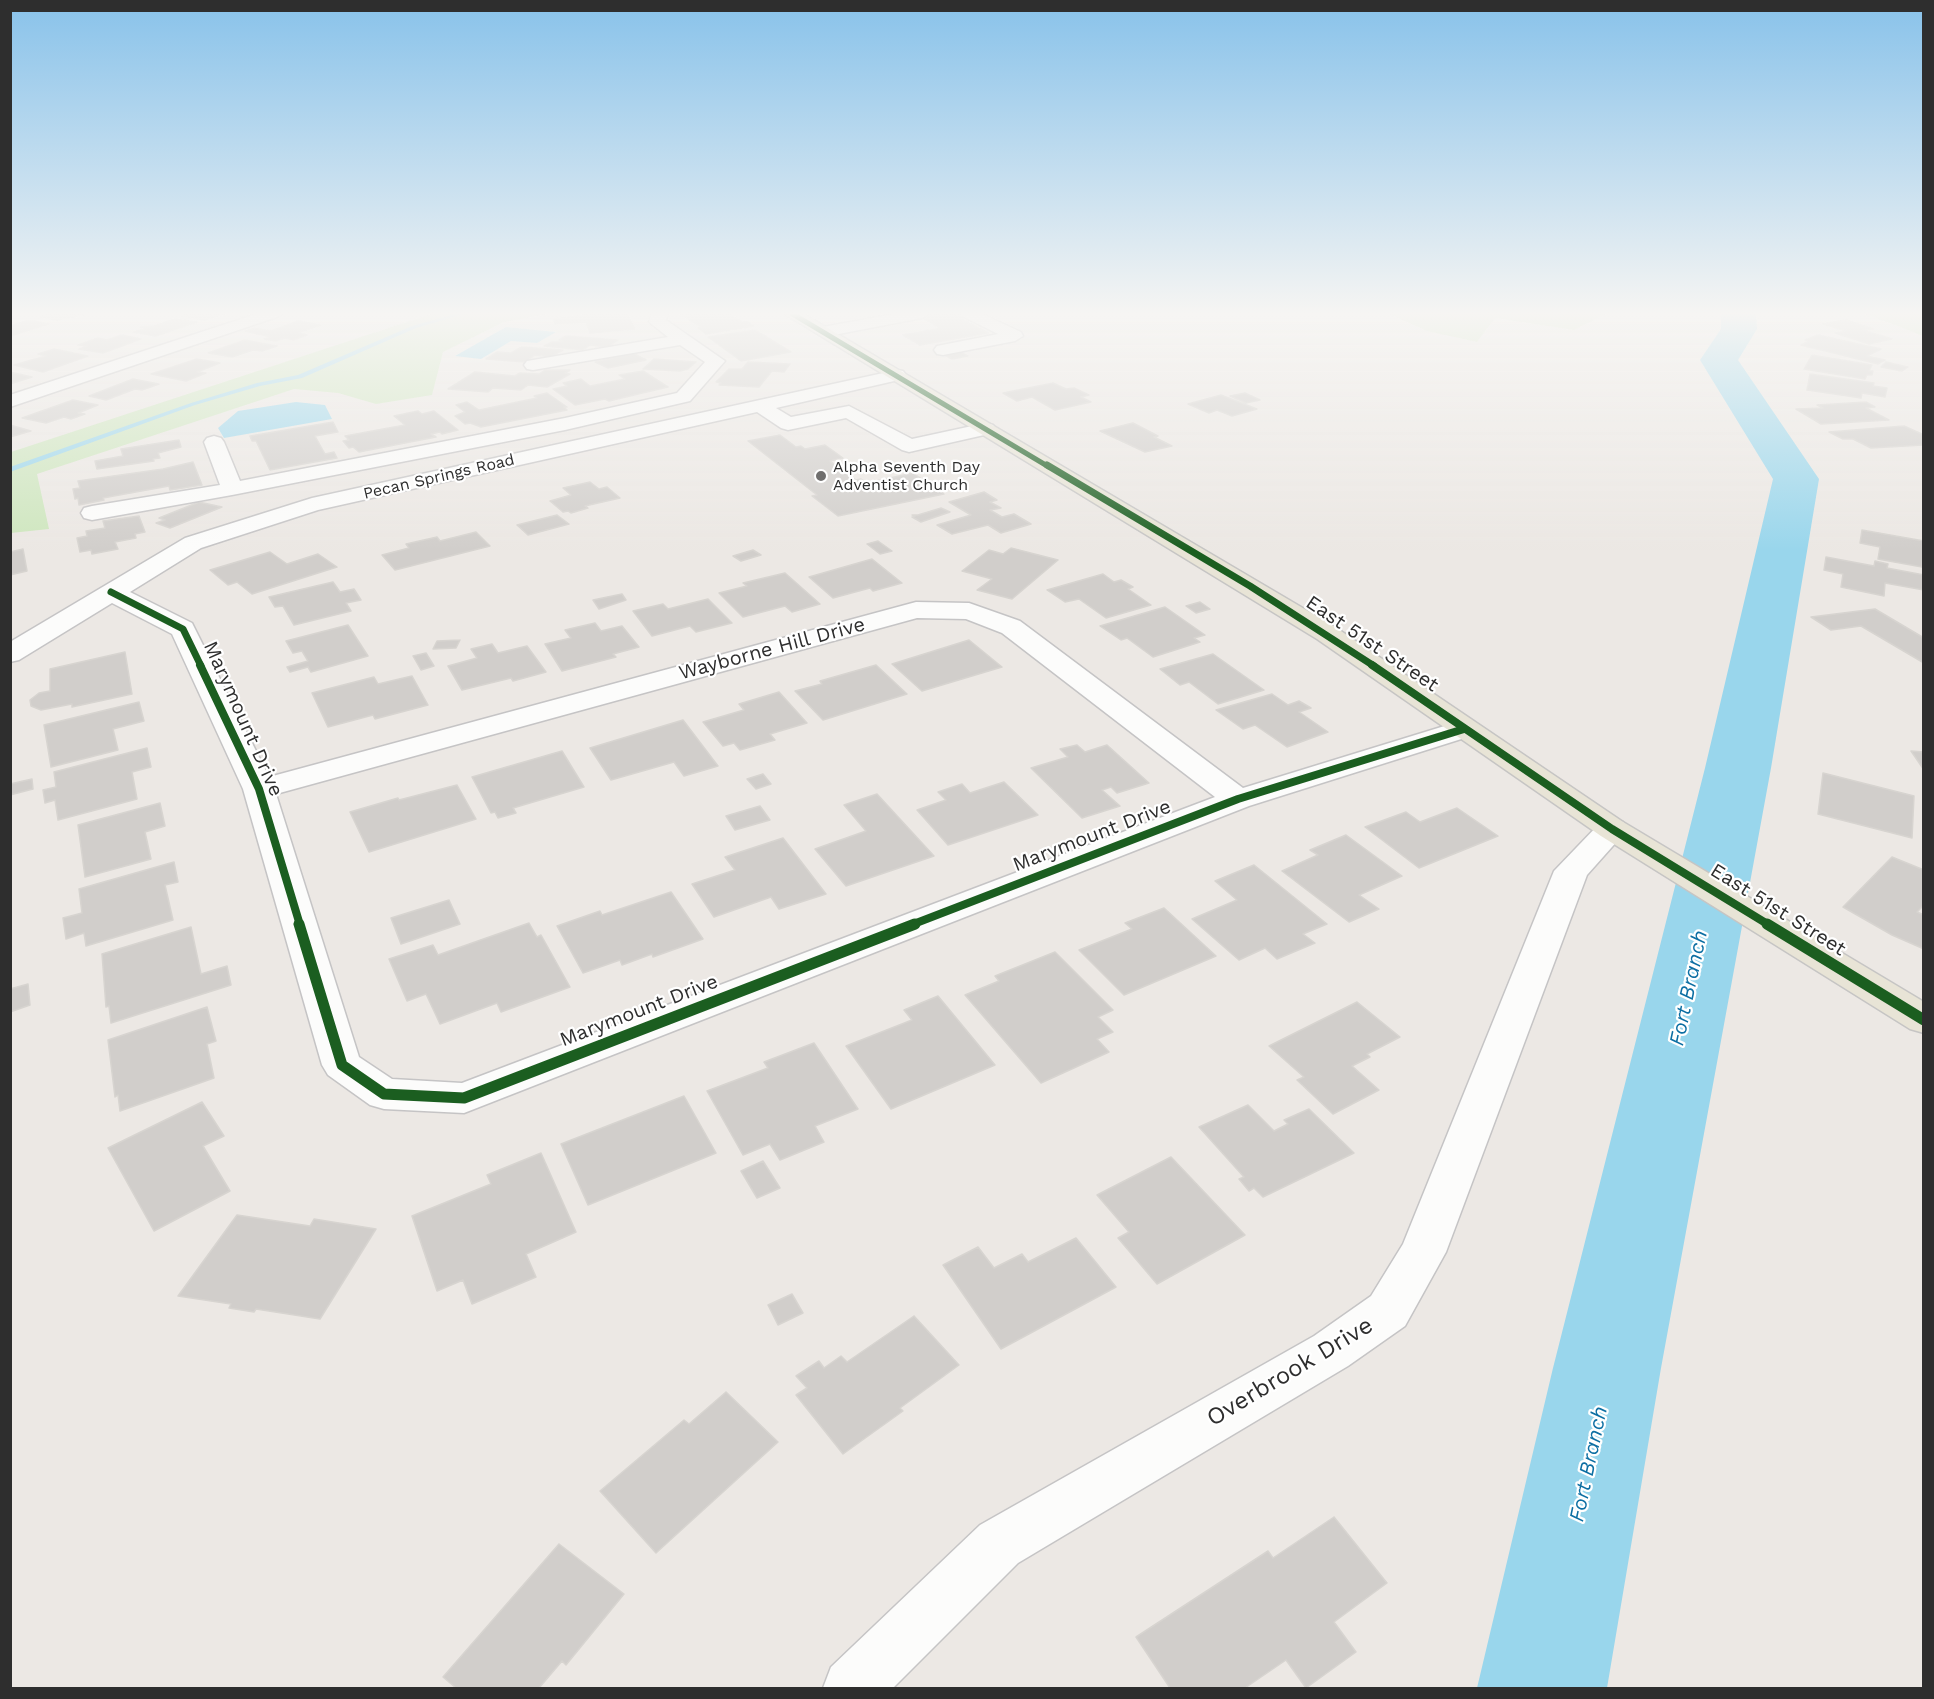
<!DOCTYPE html>
<style>
body{margin:0}
#map{position:relative;width:1934px;height:1699px;overflow:hidden;background:#ece8e4;font-family:"Work Sans",sans-serif}
canvas{display:block}
.frame{position:absolute;inset:0;border:12px solid #2e2e2e;pointer-events:none}
</style>
<div id="map">
<canvas width="1934" height="1699"></canvas>
<div class="frame"></div>
</div>
<script>
const g = document.querySelector('canvas').getContext('2d');
g.lineJoin = 'round';
function fill(path, color) {
  g.fillStyle = color;
  g.fill(path, 'evenodd');
}
function toPath(rows) {
  const path = new Path2D();
  for (const r of rows) {
    path.moveTo(r[0], r[1]);
    for (let i = 2; i < r.length; i += 2) path.lineTo(r[i], r[i + 1]);
  }
  return path;
}
function stroke(path, color, width, dash) {
  g.strokeStyle = color;
  g.lineWidth = width;
  g.lineCap = dash ? 'butt' : 'round';
  g.setLineDash(dash || []);
  g.stroke(path);
}
function drawText(font, color, halo, rows, align = 'center') {
  g.font = font + ' "Work Sans",sans-serif';
  g.lineWidth = 4.5;
  g.setLineDash([]);
  g.textBaseline = 'middle';
  g.strokeStyle = halo;
  g.fillStyle = color;
  for (const [text, x, y, turn = 0] of rows) {
    g.save();
    g.translate(x, y);
    g.rotate((+turn || 0) * Math.PI / 180);
    g.textAlign = isNaN(turn) ? turn : align;
    if (halo) g.strokeText(text, 0, 0);
    g.fillText(text, 0, 0);
    g.restore();
  }
}
fill(toPath([
 [434,313,553,313,504,322,443,352,432,395,376,404,338,393,294,389,37,474,49,529,11,533,11,452],
 [1387,313,1608,313,1574,330,1495,318,1477,342,1427,331],
 [1862,313,1923,313,1923,336,1898,326]
]), '#cee6be');
fill(toPath([
 [506,327,556,332,537,343,511,341,481,359,455,356],
 [296,402,325,405,332,419,224,438,218,428,238,411]
]), '#99d6ec');
fill(toPath([
 [459,313,467,313,416,328,302,378,260,386,195,405,10,472,10,467,191,403,257,383,298,375,412,326,459,313]
]), '#99d6ec');
fill(toPath([
 [1721,313,1756,313,1757,329,1738,360,1819,479,1771,768,1661,1368,1607,1688,1477,1688,1553,1368,1705,768,1773,479,1700,360,1721,329,1721,313]
]), '#99d6ec');
const building = toPath([
 [53,313,83,313,79,314,84,315,57,320,39,317,53,313],
 [190,313,227,313,205,320,181,316,190,313],
 [599,313,627,313,635,329,590,333,586,322,555,324,554,319,599,313],
 [679,313,728,313,742,322,748,322,754,326,706,334,698,328,701,327,679,313],
 [932,313,963,313,970,317,960,318,988,333,920,345,903,335,941,328,917,315,932,313],
 [175,319,197,322,156,336,133,332,147,328,140,327,154,326,175,319],
 [1846,320,1874,329,1863,330,1892,339,1869,344,1835,333,1846,331,1823,324,1846,320],
 [26,321,32,321,49,324,10,336,10,326,26,321],
 [298,321,321,325,298,333,307,335,293,340,285,338,275,341,264,339,271,337,245,331,255,328,270,331,298,321],
 [755,330,791,352,741,361,708,337,755,330],
 [122,335,141,339,103,353,79,349,87,346,78,345,98,338,107,340,122,335],
 [1818,335,1881,349,1867,356,1885,360,1878,364,1801,345,1809,341,1805,340,1818,335],
 [566,336,618,340,608,347,590,345,583,350,544,346,552,342,560,342,563,341,559,340,566,336],
 [245,340,277,346,262,351,253,350,232,357,208,353,245,340],
 [522,347,563,350,550,357,535,355,525,362,486,359,497,352,511,353,522,347],
 [54,349,88,356,43,372,14,365,46,356,38,354,54,349],
 [957,350,968,356,952,359,941,353,957,350],
 [633,353,646,360,608,368,595,362,633,353],
 [1812,355,1872,365,1869,371,1873,371,1872,375,1867,375,1865,379,1804,369,1812,355],
 [197,359,220,363,197,372,206,373,186,381,151,374,197,359],
 [654,359,696,362,688,369,680,371,643,369,654,359],
 [748,362,790,364,784,372,772,371,759,387,719,385,721,383,716,382,729,369,742,369,748,362],
 [1886,362,1908,367,1902,371,1881,367,1886,362],
 [545,370,570,370,565,373,570,374,547,387,528,385,521,390,493,388,488,392,448,389,475,372,515,376,520,373,539,374,545,370],
 [643,371,668,387,609,401,605,399,575,405,553,389,567,386,563,383,581,379,590,386,625,379,619,375,643,371],
 [10,372,32,377,10,384,10,372],
 [1810,374,1874,383,1873,386,1887,388,1885,397,1862,393,1861,398,1807,390,1810,374],
 [133,379,159,384,142,390,135,389,106,400,89,396,133,379],
 [1053,383,1066,389,1074,388,1089,395,1081,397,1091,402,1055,410,1032,397,1017,401,1003,393,1053,383],
 [547,393,567,407,564,407,567,410,481,427,470,423,465,424,455,416,465,412,456,405,467,402,479,410,537,398,534,396,547,393],
 [1245,393,1260,400,1246,403,1230,396,1245,393],
 [1221,395,1257,409,1232,416,1217,410,1209,413,1188,404,1221,395],
 [73,400,98,405,78,413,85,414,71,419,64,417,46,423,22,418,73,400],
 [1866,402,1875,407,1866,408,1889,420,1821,424,1796,409,1823,408,1817,405,1866,402],
 [418,411,422,414,434,411,458,430,442,434,440,432,431,434,436,437,359,452,353,447,349,448,343,441,349,440,345,436,405,425,394,416,418,411],
 [333,422,338,432,315,436,325,454,334,452,337,458,270,470,256,441,252,441,250,436,333,422],
 [1133,423,1158,436,1154,437,1172,446,1145,452,1100,431,1133,423],
 [10,425,31,431,10,437,10,425],
 [1904,426,1924,435,1924,445,1871,448,1853,439,1843,439,1829,432,1904,426],
 [780,435,796,447,801,446,805,449,825,445,843,458,830,461,856,480,861,479,867,483,913,473,944,494,838,516,812,496,817,495,748,441,780,435],
 [179,440,181,447,158,453,160,458,153,459,154,461,97,469,95,461,123,456,121,449,179,440],
 [193,462,202,485,170,490,169,486,103,498,104,500,79,505,78,498,75,499,73,489,80,488,78,481,163,469,193,462],
 [590,482,599,489,607,487,620,498,585,506,588,508,571,513,568,511,563,512,550,501,571,495,563,488,590,482],
 [984,492,997,500,990,502,1001,508,990,510,1002,517,1014,514,1031,524,1001,533,988,525,952,534,937,525,971,515,949,502,984,492],
 [199,502,222,507,170,528,156,523,165,520,159,518,199,502],
 [941,508,950,512,921,522,912,517,915,516,912,515,918,515,941,508],
 [557,515,569,524,528,535,517,525,557,515],
 [139,516,145,532,135,534,136,538,115,542,118,549,92,554,91,550,80,552,77,538,87,536,86,531,105,528,103,521,139,516],
 [1862,530,1924,541,1922,567,1878,559,1880,547,1860,543,1862,530],
 [476,532,490,546,395,570,382,555,409,548,406,544,437,537,440,541,476,532],
 [878,541,892,551,880,554,867,544,878,541],
 [1011,548,1058,560,1012,599,977,590,992,579,962,571,989,550,1003,554,1011,548],
 [23,549,27,571,10,575,10,552,23,549],
 [753,550,761,555,741,561,733,556,753,550],
 [270,552,287,564,318,554,337,567,252,594,237,582,228,585,210,570,270,552],
 [1826,557,1874,566,1875,561,1888,564,1887,568,1924,575,1924,590,1885,583,1884,596,1841,587,1843,574,1824,570,1826,557],
 [872,559,902,583,873,591,870,588,833,598,809,577,872,559],
 [785,573,820,604,792,612,785,606,743,617,719,593,747,586,743,583,785,573],
 [1103,574,1114,582,1121,580,1133,587,1128,589,1151,605,1106,618,1079,599,1065,602,1047,590,1103,574],
 [333,582,340,592,354,589,361,600,346,603,351,611,294,625,283,606,275,607,269,597,333,582],
 [622,594,626,600,599,609,593,600,622,594],
 [708,599,732,623,696,632,690,626,652,636,633,611,663,604,668,609,708,599],
 [1200,602,1210,609,1196,613,1186,606,1200,602],
 [1165,607,1205,635,1194,638,1200,642,1153,657,1127,638,1121,640,1100,626,1165,607],
 [1875,609,1924,638,1924,663,1861,626,1831,630,1811,617,1875,609],
 [595,623,601,631,622,626,639,647,613,654,616,657,562,671,545,644,571,638,565,630,595,623],
 [348,625,368,656,311,672,308,667,290,672,287,667,308,661,302,651,293,653,286,641,348,625],
 [460,640,456,648,433,649,437,641,460,640],
 [969,640,1002,667,922,691,892,664,969,640],
 [492,644,498,653,527,646,546,672,513,681,511,678,462,690,448,666,477,658,471,649,492,644],
 [125,652,132,694,72,707,72,704,41,710,31,706,30,700,39,693,50,691,50,669,125,652],
 [426,653,434,666,421,670,413,656,426,653],
 [1213,654,1264,690,1218,704,1189,682,1180,685,1160,669,1213,654],
 [876,665,907,694,823,720,795,691,822,684,820,681,876,665],
 [412,676,428,705,375,719,373,715,328,727,312,693,374,677,378,684,412,676],
 [779,692,807,723,770,734,775,740,740,750,734,743,723,746,703,722,744,710,739,704,779,692],
 [1272,694,1288,705,1299,701,1311,708,1299,712,1328,732,1287,747,1255,725,1243,729,1216,710,1272,694],
 [139,702,144,721,113,729,118,750,51,767,44,725,139,702],
 [683,720,718,766,684,776,674,762,611,780,590,748,683,720],
 [1077,745,1085,752,1107,745,1149,783,1117,793,1111,787,1102,790,1120,806,1082,818,1031,768,1068,757,1060,749,1077,745],
 [147,748,151,767,132,772,137,799,58,820,55,800,45,803,43,790,56,787,54,772,147,748],
 [562,751,584,787,513,808,516,813,498,818,495,812,491,813,472,777,562,751],
 [1911,751,1924,752,1924,770,1911,751],
 [1823,773,1914,796,1912,838,1818,814,1823,773],
 [763,774,771,784,756,789,747,779,763,774],
 [32,779,33,789,10,795,10,784,32,779],
 [1004,782,1038,815,948,845,917,810,946,800,938,792,962,784,970,793,1004,782],
 [457,785,476,819,369,852,350,812,398,798,399,800,457,785],
 [877,794,934,856,846,886,815,849,866,831,844,805,877,794],
 [160,803,165,826,145,832,151,859,85,877,78,825,160,803],
 [760,806,770,820,735,830,726,816,760,806],
 [1457,808,1498,836,1419,868,1365,827,1406,812,1420,822,1457,808],
 [1346,835,1402,876,1359,895,1379,909,1349,922,1282,871,1318,855,1310,850,1346,835],
 [783,838,826,894,779,909,771,897,714,917,692,884,735,870,725,857,783,838],
 [1892,857,1924,870,1924,905,1917,912,1924,915,1924,949,1892,935,1843,907,1892,857],
 [174,862,178,882,165,885,173,920,86,946,84,933,66,939,63,918,82,913,79,889,174,862],
 [1254,865,1327,924,1303,934,1315,943,1277,959,1265,948,1239,960,1192,919,1237,900,1215,881,1254,865],
 [671,892,703,939,653,957,652,954,622,965,620,960,583,973,557,926,600,911,602,915,671,892],
 [449,900,460,924,401,944,391,918,449,900],
 [1164,908,1216,956,1124,995,1079,950,1132,929,1125,923,1164,908],
 [529,923,537,937,541,935,570,987,501,1012,497,1003,440,1024,426,994,407,1001,389,959,433,945,438,955,529,923],
 [191,927,201,974,227,966,231,985,111,1023,109,1006,106,1007,102,954,191,927],
 [1055,952,1113,1010,1098,1017,1113,1032,1097,1039,1109,1052,1041,1083,965,995,999,981,995,976,1055,952],
 [28,984,30,1005,10,1012,10,989,28,984],
 [938,996,995,1065,891,1109,846,1046,912,1020,904,1010,938,996],
 [1357,1002,1400,1037,1367,1054,1370,1057,1352,1066,1379,1090,1333,1114,1297,1080,1304,1077,1269,1046,1357,1002],
 [207,1007,216,1041,207,1044,214,1078,120,1111,118,1095,115,1097,108,1040,207,1007],
 [814,1043,858,1109,815,1126,824,1142,780,1160,770,1144,743,1155,707,1091,768,1068,764,1062,814,1043],
 [684,1096,716,1153,588,1205,561,1144,684,1096],
 [202,1102,224,1136,203,1146,230,1191,154,1231,108,1148,202,1102],
 [1248,1105,1274,1131,1288,1124,1284,1120,1309,1109,1354,1153,1263,1197,1254,1188,1249,1191,1239,1179,1244,1177,1199,1127,1248,1105],
 [541,1153,576,1232,526,1254,536,1277,472,1304,463,1280,437,1291,412,1216,491,1184,487,1175,541,1153],
 [1171,1157,1245,1235,1157,1284,1118,1238,1129,1232,1097,1195,1171,1157],
 [763,1161,780,1188,757,1198,741,1171,763,1161],
 [237,1215,310,1226,314,1219,376,1229,320,1319,256,1309,254,1312,229,1308,231,1304,178,1296,237,1215],
 [1076,1238,1116,1287,1001,1349,943,1265,978,1247,994,1268,1022,1254,1028,1262,1076,1238],
 [792,1294,803,1313,778,1325,768,1305,792,1294],
 [914,1316,959,1365,900,1408,903,1411,843,1454,796,1395,807,1388,796,1376,819,1361,824,1368,841,1356,847,1362,914,1316],
 [726,1392,778,1442,656,1553,600,1491,684,1420,689,1424,726,1392],
 [1334,1517,1387,1583,1334,1622,1356,1652,1306,1688,1286,1660,1245,1688,1170,1688,1136,1637,1268,1551,1273,1558,1334,1517],
 [559,1544,624,1594,566,1665,562,1661,539,1688,456,1688,443,1677,559,1544]
]);
fill(building, '#d1cecb');
stroke(building, '#d7d4d0', 1.5);
const minor = toPath([
 [259,313,282,313,280,316,10,407,10,395,259,313],
 [652,313,668,313,666,320,725,361,690,401,565,430,232,495,92,520,84,518,81,513,84,508,92,506,220,485,204,442,207,438,214,436,221,438,224,442,240,481,565,418,677,393,705,362,680,345,533,370,527,369,524,365,527,361,533,360,668,337,649,322,652,313],
 [899,313,930,313,922,318,823,337,815,332,823,327,899,313],
 [960,313,980,313,1021,332,1023,336,1015,341,943,355,937,354,934,350,937,346,998,334,962,316,960,313],
 [897,370,903,371,906,375,903,379,776,408,791,417,849,406,912,439,986,423,993,425,996,429,993,433,909,452,902,450,846,418,788,430,781,428,757,412,318,510,201,548,130,592,192,623,269,777,916,602,969,603,1020,621,1243,788,1464,720,1474,723,1479,729,1474,735,1249,806,464,1113,384,1109,370,1105,328,1075,322,1065,243,789,172,634,112,603,19,660,10,662,10,642,185,538,312,498,897,370],
 [917,618,966,619,1002,633,1215,797,462,1083,392,1079,359,1057,276,794,917,618],
 [1612,819,1623,822,1628,829,1587,875,1446,1252,1405,1326,1348,1366,1018,1563,893,1688,823,1688,831,1667,980,1525,1314,1336,1371,1296,1403,1244,1554,871,1601,822,1612,819]
]);
const major = toPath([
 [783,313,802,313,1335,627,1623,822,1924,1002,1924,1033,1910,1029,1601,836,1317,639,783,313]
]);
stroke(minor, '#c5c4c5', 3);
stroke(major, '#c6c5c4', 3);
fill(minor, '#fcfcfb');
fill(major, '#e8e4d6');
stroke(toPath([
 [791,313,1049,467]
]), '#1b5e20', 5);
stroke(toPath([
 [1047,465,1250,586,1374,666],
 [111,592,183,629,201,666]
]), '#1b5e20', 7);
stroke(toPath([
 [200,665,259,789,300,925],
 [1372,665,1612,829,1769,925],
 [911,925,1238,799,1464,729]
]), '#1b5e20', 8);
stroke(toPath([
 [299,924,342,1065,384,1094,464,1098,915,924],
 [1767,924,1924,1020]
]), '#1b5e20', 11);
const sky = g.createLinearGradient(0, 0, 0, 550);
sky.addColorStop(0, '#88c2ea');
sky.addColorStop(0.57, '#f6f5f3');
sky.addColorStop(1, '#f6f5f300');
g.fillStyle = sky;
g.fillRect(0, 0, 1934, 550);
for (const [x, y, r, color] of [
 [821,476,6,"#706f6e"]
]) {
  const dot = new Path2D();
  dot.arc(x, y, r, 0, 2 * Math.PI);
  g.fillStyle = color;
  g.fill(dot);
  stroke(dot, '#fff', 2);
}
drawText('16px', '#2e2e2e', '#fff', [
 ["Alpha Seventh Day",833,467],
 ["Adventist Church",833,485]
], 'left');
drawText('16px', '#2e2e2e', '#fff', [
 ["Pecan Springs Road",439,477,-13]
]);
drawText('20px', '#2e2e2e', '#fff', [
 ["East 51st Street",1372,644,34],
 ["Wayborne Hill Drive",772,649,-15],
 ["Marymount Drive",243,719,66],
 ["Marymount Drive",1092,836,-21],
 ["East 51st Street",1778,910,32],
 ["Marymount Drive",639,1011,-21]
]);
drawText('italic 21px', '#0d6fa3', '#fff', [
 ["Fort Branch",1689,988,-78],
 ["Fort Branch",1589,1464,-78]
]);
drawText('24px', '#2e2e2e', '#fff', [
 ["Overbrook Drive",1290,1372,-31]
]);
</script>
